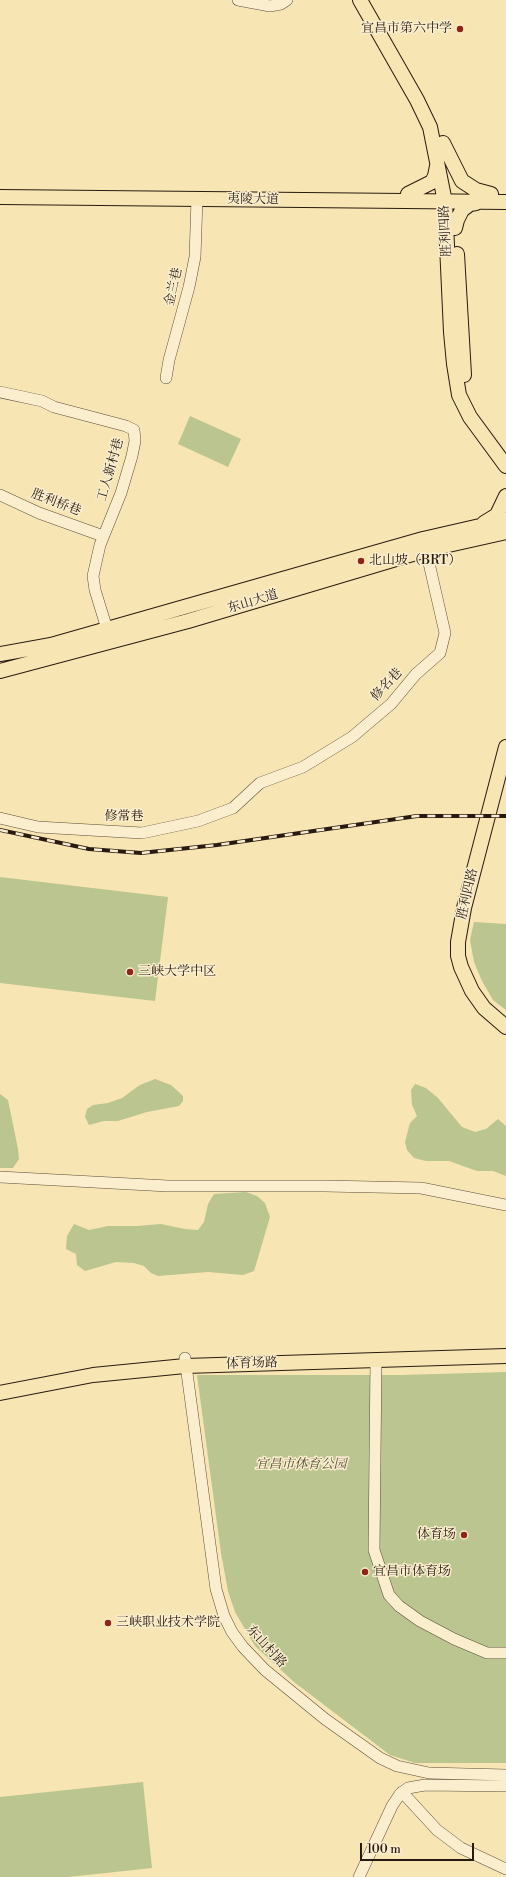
<!DOCTYPE html>
<meta charset="utf-8">
<style>
body{margin:0}
#map{position:relative;width:506px;height:1877px;overflow:hidden;background:#f7e5b4;font-family:"Libre Bodoni",serif}
canvas{display:block}
.scale{position:absolute;left:360px;top:1843px;width:114px;height:18px;box-sizing:border-box;border:2px solid #281a10;border-top:0;padding-left:5px;font-size:12px;line-height:14px;white-space:nowrap;color:#281a10;-webkit-text-stroke:3px #faeece;paint-order:stroke}
</style>
<div id="map">
<canvas width="506" height="1877"></canvas>
<div class="scale">100 m</div>
</div>
<script>
const g = document.querySelector('canvas').getContext('2d');
g.lineJoin = 'round';
function fill(path, color) {
  g.fillStyle = color;
  g.fill(path, 'evenodd');
}
function toPath(rows) {
  const path = new Path2D();
  for (const r of rows) {
    path.moveTo(r[0], r[1]);
    for (let i = 2; i < r.length; i += 2) path.lineTo(r[i], r[i + 1]);
  }
  return path;
}
function stroke(path, color, width, dash) {
  g.strokeStyle = color;
  g.lineWidth = width;
  g.lineCap = dash ? 'butt' : 'round';
  g.setLineDash(dash || []);
  g.stroke(path);
}
function drawText(font, color, halo, rows, align = 'center') {
  g.font = font + ' "Libre Bodoni","Noto Serif SC",serif';
  g.lineWidth = 3;
  g.setLineDash([]);
  g.textBaseline = 'middle';
  g.strokeStyle = halo;
  g.fillStyle = color;
  for (const [text, x, y, turn = 0] of rows) {
    g.save();
    g.translate(x, y);
    g.rotate((+turn || 0) * Math.PI / 180);
    g.textAlign = isNaN(turn) ? turn : align;
    if (halo) g.strokeText(text, 0, 0);
    g.fillText(text, 0, 0);
    g.restore();
  }
}
fill(toPath([
 [190,416,241,439,228,467,178,444],
 [0,877,168,897,155,1001,0,983],
 [474,922,506,924,506,1010,493,1000,482,981,474,962,470,940],
 [155,1079,171,1085,183,1096,183,1101,179,1106,147,1112,118,1121,104,1121,89,1125,85,1117,87,1109,93,1105,108,1103,122,1098,140,1085],
 [415,1084,426,1088,438,1098,462,1127,475,1132,486,1129,498,1119,506,1126,506,1176,493,1171,477,1171,449,1161,426,1161,414,1158,407,1150,405,1142,410,1123,417,1116,412,1105,411,1090],
 [0,1094,8,1100,18,1149,19,1159,13,1168,0,1168],
 [246,1192,257,1196,265,1203,270,1217,254,1271,243,1275,208,1272,158,1276,151,1273,144,1266,134,1263,116,1262,85,1271,77,1265,76,1254,66,1249,67,1236,74,1224,89,1230,108,1226,137,1226,161,1224,185,1229,198,1230,204,1222,208,1204,214,1194],
 [506,1372,506,1763,415,1763,390,1755,294,1682,255,1646,235,1612,228,1591,221,1553,197,1375,402,1375],
 [143,1782,152,1868,68,1877,0,1877,0,1797]
]), '#bac58f');
const minor = toPath([
 [238,0,270,6,281,4,287,0],
 [166,378,169,360,189,287,195,257,197,199],
 [0,392,42,401,54,407,126,426,134,430,135,441,132,456,121,493,100,545,93,576,95,590,107,629],
 [0,495,39,513,103,536],
 [0,818,38,827,142,833,198,821,233,808,260,783,303,767,352,737,391,704,416,674,440,653,445,633,426,550],
 [0,1177,168,1186,325,1186,421,1188,506,1205],
 [185,1358,216,1589,224,1616,232,1632,243,1647,265,1670,325,1719,380,1758,397,1766,429,1773,506,1775],
 [376,1360,374,1550,389,1595,399,1606,420,1621,454,1639,487,1653,506,1653],
 [402,1792,437,1830,461,1848,506,1869],
 [359,1877,392,1806,400,1794,408,1788,425,1785,506,1786]
]);
const major = toPath([
 [360,0,417,100,430,127,445,202,451,332,454,364,459,395,470,417,506,466],
 [443,143,462,181,476,190,491,194],
 [408,194,432,182,435,176,437,166],
 [0,197,506,202],
 [455,228,457,220,462,210,470,204,476,203],
 [457,254,464,375],
 [484,523,497,515,506,496],
 [0,654,51,645,423,539,506,520],
 [0,671,188,621,426,550,506,532],
 [506,747,464,908,458,942,458,956,461,967,472,991,484,1008,506,1027],
 [0,1393,93,1375,185,1366,506,1356]
]);
stroke(minor, '#5c4d39', 12);
stroke(major, '#281a10', 16);
stroke(minor, '#faeece', 11);
stroke(major, '#f7e5b4', 14);
const rail = toPath([
 [0,830,89,849,141,853,217,845,417,816,506,816]
]);
stroke(rail, '#281a10', 4);
stroke(rail, '#faeece', 2.5, [8]);
for (const [x, y, r, color] of [
 [460,29,4,"#8f2418"],
 [361,561,4,"#8f2418"],
 [130,972,4,"#8f2418"],
 [464,1535,4,"#8f2418"],
 [365,1572,4,"#8f2418"],
 [108,1623,4,"#8f2418"]
]) {
  const dot = new Path2D();
  dot.arc(x, y, r, 0, 2 * Math.PI);
  g.fillStyle = color;
  g.fill(dot);
  stroke(dot, '#faeece', 1.5);
}
drawText('13px', '#281a10', '#faeece', [
 ["宜昌市第六中学",452,29,"right"],
 ["北山坡（BRT）",369,561],
 ["三峡大学中区",138,972],
 ["体育场",456,1535,"right"],
 ["宜昌市体育场",373,1572],
 ["三峡职业技术学院",116,1623]
], 'left');
drawText('13px', '#281a10', '#faeece', [
 ["夷陵大道",253,200,1],
 ["胜利四路",446,231,-93],
 ["金兰巷",174,287,-77],
 ["工人新村巷",111,470,-74],
 ["胜利桥巷",56,503,21],
 ["东山大道",253,602,-17],
 ["修名巷",387,685,-47],
 ["修常巷",124,817],
 ["胜利四路",468,894,-77],
 ["体育场路",252,1364,-2],
 ["东山村路",266,1647,47]
]);
drawText('italic 13px', '#544d36', '#faeece', [
 ["宜昌市体育公园",301,1465]
]);
</script>
